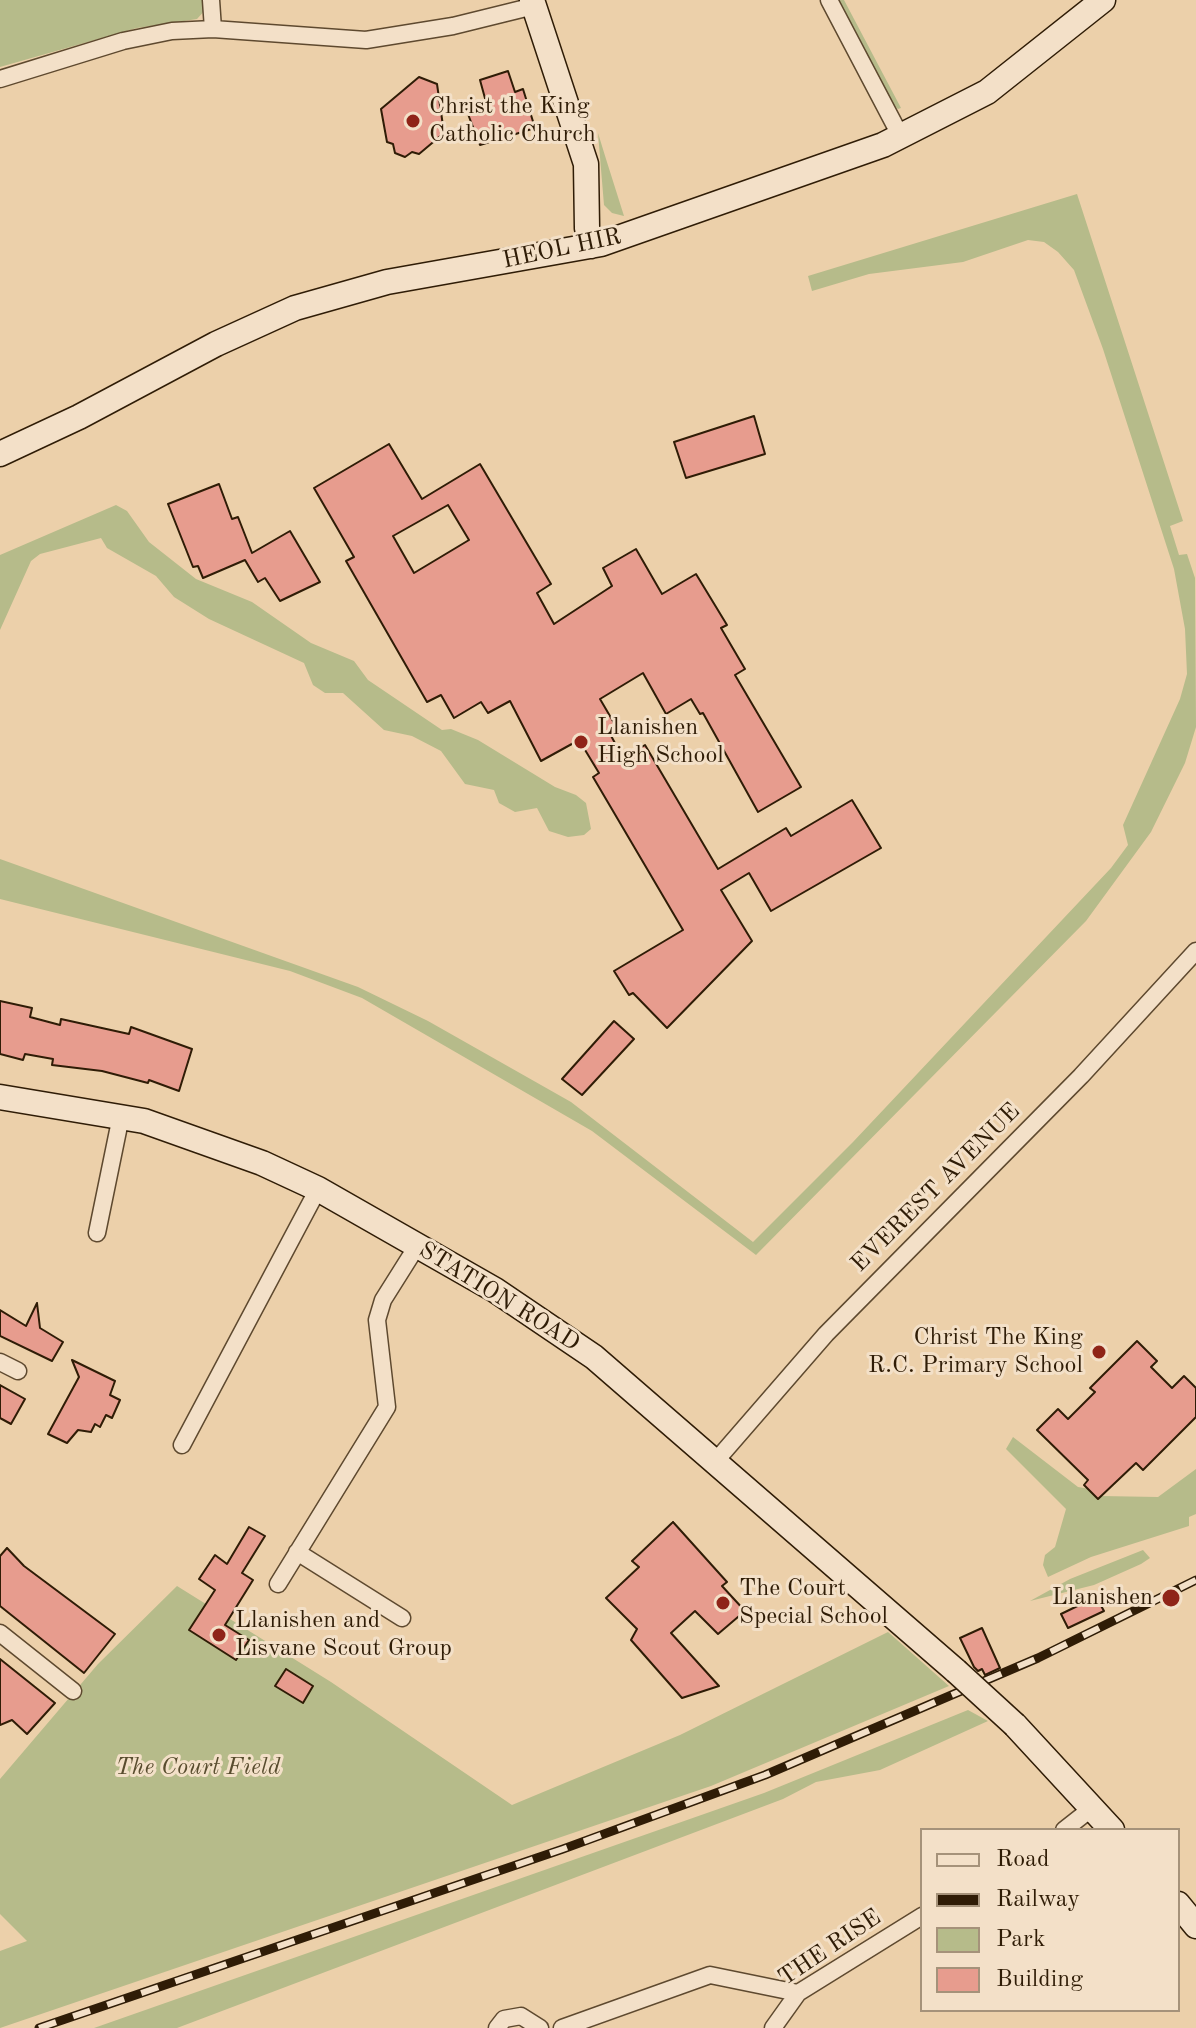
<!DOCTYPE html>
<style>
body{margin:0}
#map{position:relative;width:1196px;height:2028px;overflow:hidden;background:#ecd0aa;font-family:"Old Standard TT",serif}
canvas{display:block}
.legend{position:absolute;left:920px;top:1828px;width:260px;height:184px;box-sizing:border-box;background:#f3e0c8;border:2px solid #a5927a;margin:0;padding:10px 14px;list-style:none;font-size:24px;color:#2f1c06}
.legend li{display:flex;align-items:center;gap:16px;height:40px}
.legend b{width:40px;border:2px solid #a5927a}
</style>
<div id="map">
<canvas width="1196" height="2028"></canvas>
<ul class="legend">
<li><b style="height:10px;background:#f3e0c8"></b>Road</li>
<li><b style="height:10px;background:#2f1c06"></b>Railway</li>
<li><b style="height:22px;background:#b6bb8a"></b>Park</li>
<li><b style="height:22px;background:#e79c8e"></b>Building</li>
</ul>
</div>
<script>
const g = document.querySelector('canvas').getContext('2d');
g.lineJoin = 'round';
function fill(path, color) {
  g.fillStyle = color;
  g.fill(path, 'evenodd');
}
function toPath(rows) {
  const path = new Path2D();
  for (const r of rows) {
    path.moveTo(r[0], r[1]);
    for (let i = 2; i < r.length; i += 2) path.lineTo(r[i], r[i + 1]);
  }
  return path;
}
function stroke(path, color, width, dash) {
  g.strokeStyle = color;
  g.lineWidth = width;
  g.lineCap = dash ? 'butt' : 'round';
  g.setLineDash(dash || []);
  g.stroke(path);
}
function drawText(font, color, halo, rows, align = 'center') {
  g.font = font + ' "Old Standard TT",serif';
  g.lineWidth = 6;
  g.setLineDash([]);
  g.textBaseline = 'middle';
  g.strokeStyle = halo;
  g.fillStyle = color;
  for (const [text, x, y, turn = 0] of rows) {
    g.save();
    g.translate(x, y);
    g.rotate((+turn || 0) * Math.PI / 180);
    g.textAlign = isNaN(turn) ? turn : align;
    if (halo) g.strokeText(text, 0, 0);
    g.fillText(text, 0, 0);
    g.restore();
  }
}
fill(toPath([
 [0,0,206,0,207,8,197,19,137,28,0,67],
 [835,0,844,0,901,108,898,109,892,104],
 [598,133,606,159,624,216,612,213,604,205],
 [1077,194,1183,521,1170,526,1179,555,1187,554,1195,578,1196,727,1185,763,1151,832,1086,921,756,1255,592,1131,362,998,290,971,0,899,0,859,358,987,428,1021,571,1102,753,1242,853,1142,1111,868,1128,845,1123,825,1180,699,1187,674,1185,629,1174,569,1103,349,1074,270,1058,252,1044,242,1028,240,963,262,869,274,812,291,808,276],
 [116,505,127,511,149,542,196,579,252,602,311,643,354,661,368,680,442,730,451,729,478,740,555,787,576,795,586,803,591,829,584,835,568,837,549,831,537,808,515,812,499,803,494,790,465,784,441,751,412,736,384,730,343,693,325,693,313,685,304,663,209,619,174,597,156,576,107,548,101,538,40,554,31,561,0,630,0,555],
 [1013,1437,1078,1487,1090,1489,1101,1496,1158,1497,1196,1469,1196,1514,1189,1517,1189,1526,1091,1557,1048,1577,1043,1565,1045,1555,1055,1547,1066,1509,1006,1449],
 [1143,1550,1150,1558,1141,1564,1094,1585,1030,1601,1070,1579],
 [177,1586,331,1682,512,1805,680,1735,888,1632,949,1686,711,1786,0,2028,0,1951,27,1941,0,1914,0,1779,98,1664],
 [968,1710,988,1721,880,1770,816,1782,783,1799,177,2028,94,2028,764,1793]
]), '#b6bb8a');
const building = toPath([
 [508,71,515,92,523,89,535,128,480,145,466,109,486,102,480,80,508,71],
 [419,77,437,84,444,133,419,154,412,152,405,157,395,153,393,144,387,142,381,109,419,77],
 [754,416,765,454,686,478,674,442,754,416],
 [389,444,422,499,480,464,551,584,537,593,554,624,612,586,603,568,636,549,662,594,696,574,727,625,721,628,745,669,735,675,801,787,758,812,703,713,700,714,691,699,666,714,643,673,600,699,617,728,609,732,623,758,645,745,718,869,786,828,791,836,852,800,881,848,771,911,749,873,721,890,752,941,667,1028,633,993,629,995,614,971,683,930,593,777,599,773,579,740,541,761,510,701,488,713,481,702,454,718,441,695,427,702,346,561,354,557,314,488,389,444],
 [448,505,469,540,414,573,393,536,448,505],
 [219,484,232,519,238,517,252,553,290,531,320,582,280,601,265,578,258,582,245,560,203,578,198,566,193,567,168,504,219,484],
 [0,1001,32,1008,30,1017,60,1025,61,1019,129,1034,131,1027,192,1049,179,1091,149,1080,148,1083,102,1071,52,1065,53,1059,25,1054,23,1060,0,1054,0,1001],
 [614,1021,634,1039,582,1095,562,1079,614,1021],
 [37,1303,40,1328,63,1342,52,1361,0,1336,0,1310,26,1326,37,1303],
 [1137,1341,1157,1361,1151,1367,1172,1388,1184,1376,1196,1388,1196,1417,1143,1470,1136,1463,1098,1499,1084,1485,1088,1480,1037,1430,1058,1409,1068,1419,1095,1392,1090,1388,1137,1341],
 [72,1360,115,1381,110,1395,120,1400,112,1418,106,1415,100,1427,95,1424,91,1432,78,1430,67,1443,48,1434,79,1377,72,1360],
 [0,1385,25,1399,11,1424,0,1418,0,1385],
 [673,1522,727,1582,722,1586,745,1611,718,1634,695,1611,671,1633,719,1686,682,1698,631,1640,637,1629,606,1598,639,1567,632,1561,673,1522],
 [249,1527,265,1536,242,1573,253,1580,225,1625,249,1640,236,1660,189,1630,215,1590,199,1579,215,1555,227,1564,249,1527],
 [7,1548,24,1566,115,1634,84,1673,0,1606,0,1556,7,1548],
 [1096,1597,1104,1611,1068,1628,1061,1614,1096,1597],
 [982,1628,1000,1668,985,1675,982,1669,978,1671,974,1667,960,1638,982,1628],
 [0,1659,55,1703,27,1734,12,1720,0,1725,0,1659],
 [286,1669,313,1686,303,1703,275,1686,286,1669]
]);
fill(building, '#e79c8e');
stroke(building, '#2f1c06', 2);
const street = toPath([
 [211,0,213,29],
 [829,0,901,137],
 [0,79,123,41,172,31,213,29,366,40,453,26,534,6],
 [97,1233,121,1116],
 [0,1362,18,1371],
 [182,1445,318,1189],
 [714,1463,826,1334,1081,1076,1196,951],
 [297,1552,402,1618],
 [278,1584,387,1407,377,1320,383,1300,417,1246],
 [0,1633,73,1691],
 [1064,1830,1092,1808],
 [497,2028,504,2019,521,2016,540,2028],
 [562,2028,710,1975,798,1993],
 [773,2028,798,1993,922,1916]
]);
const secondary = toPath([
 [532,0,586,164,587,228,591,246],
 [0,454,79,417,216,344,295,308,387,282,601,244,883,145,987,92,1103,0],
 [0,1097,144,1121,262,1163,318,1189,495,1290,594,1357,956,1671],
 [1015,1725,1112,1830],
 [1178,1904,1196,1926]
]);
stroke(street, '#5e492f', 19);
stroke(secondary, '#2f1c06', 27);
stroke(street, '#f3e0c8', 16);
stroke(secondary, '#f3e0c8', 24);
const rail = toPath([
 [39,2028,563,1849,765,1775,1038,1658,1196,1580]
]);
stroke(rail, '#2f1c06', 9);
stroke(rail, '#f3e0c8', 6, [18]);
const secondaryBridge = toPath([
 [956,1671,1015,1725]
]);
stroke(secondaryBridge, '#2f1c06', 27, []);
stroke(secondaryBridge, '#f3e0c8', 24);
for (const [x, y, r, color] of [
 [413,121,8,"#8f2418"],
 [581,742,8,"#8f2418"],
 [1099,1352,8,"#8f2418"],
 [1171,1598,10,"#8f2418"],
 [723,1603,8,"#8f2418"],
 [219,1635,8,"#8f2418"]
]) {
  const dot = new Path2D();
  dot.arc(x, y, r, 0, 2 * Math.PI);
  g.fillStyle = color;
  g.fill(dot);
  stroke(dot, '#f3e0c8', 3);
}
drawText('24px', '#2f1c06', '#f3e0c8', [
 ["Christ the King",429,107],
 ["Catholic Church",429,135],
 ["Llanishen",597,728],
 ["High School",597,756],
 ["Christ The King",1083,1338,"right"],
 ["R.C. Primary School",1083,1366,"right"],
 ["The Court",739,1589],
 ["Special School",739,1617],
 ["Llanishen",1153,1598,"right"],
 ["Llanishen and",235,1621],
 ["Lisvane Scout Group",235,1649]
], 'left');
drawText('24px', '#2f1c06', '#f3e0c8', [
 ["HEOL HIR",562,249,-12],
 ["EVEREST AVENUE",936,1188,-45],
 ["STATION ROAD",499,1297,32],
 ["THE RISE",830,1948,-34]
]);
drawText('italic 24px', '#584c2e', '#f3e0c8', [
 ["The Court Field",198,1768]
]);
</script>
